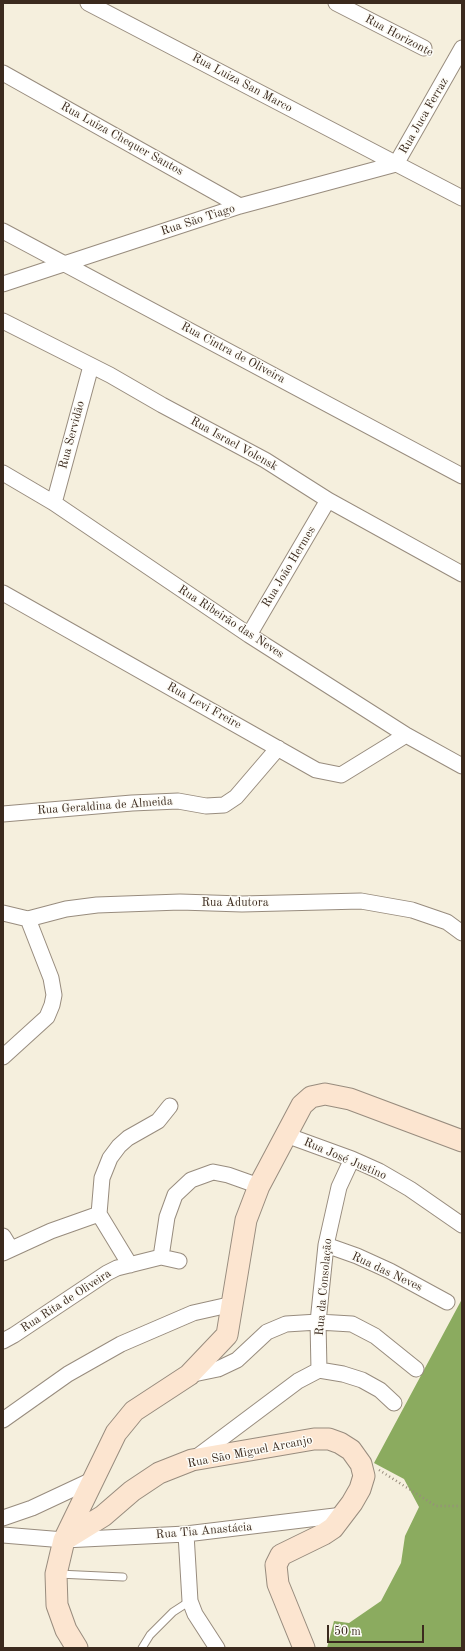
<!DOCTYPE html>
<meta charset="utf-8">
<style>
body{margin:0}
#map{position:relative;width:465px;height:1651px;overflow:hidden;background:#f5efdd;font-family:"Old Standard TT",serif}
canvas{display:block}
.frame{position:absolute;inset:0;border:4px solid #3b2a1e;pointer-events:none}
.scale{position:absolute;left:327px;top:1625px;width:97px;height:18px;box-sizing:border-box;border:2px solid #3b2a1e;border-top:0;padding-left:5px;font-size:12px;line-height:14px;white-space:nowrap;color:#3b2a1e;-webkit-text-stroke:3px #fdfcf7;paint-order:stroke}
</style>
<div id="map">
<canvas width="465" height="1651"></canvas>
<div class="frame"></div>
<div class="scale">50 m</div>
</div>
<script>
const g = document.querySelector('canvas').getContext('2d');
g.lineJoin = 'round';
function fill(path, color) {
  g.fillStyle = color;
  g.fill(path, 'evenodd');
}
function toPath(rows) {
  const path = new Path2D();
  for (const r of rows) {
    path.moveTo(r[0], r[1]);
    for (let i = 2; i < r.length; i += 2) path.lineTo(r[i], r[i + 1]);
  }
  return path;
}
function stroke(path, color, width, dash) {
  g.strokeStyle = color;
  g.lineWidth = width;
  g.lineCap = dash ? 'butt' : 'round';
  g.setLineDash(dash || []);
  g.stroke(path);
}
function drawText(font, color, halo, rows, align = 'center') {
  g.font = font + ' "Old Standard TT",serif';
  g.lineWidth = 3;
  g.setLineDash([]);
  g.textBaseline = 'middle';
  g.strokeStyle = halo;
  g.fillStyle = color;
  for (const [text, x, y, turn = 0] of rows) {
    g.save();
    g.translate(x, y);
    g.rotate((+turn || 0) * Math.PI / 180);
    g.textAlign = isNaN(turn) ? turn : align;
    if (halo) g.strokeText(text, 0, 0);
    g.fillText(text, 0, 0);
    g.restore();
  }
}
fill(toPath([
 [462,1299,462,1648,327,1648,334,1621,349,1623,381,1601,401,1563,405,1536,419,1507,404,1479,374,1463]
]), '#8bab5f');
const lane = toPath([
 [58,1574,123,1577],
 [142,1648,150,1635,173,1612,190,1601]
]);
const street = toPath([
 [88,3,462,198],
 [336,3,424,48],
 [3,73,240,206],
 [396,164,462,48],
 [3,231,462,476],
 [3,284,240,206,396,164],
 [3,321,110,375,162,405,265,460,328,500,462,574],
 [3,473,54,503,249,635,406,735,462,766],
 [54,503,91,366],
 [3,593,316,770,341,775,406,735],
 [249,635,328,500],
 [3,814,132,803,178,801,206,806,224,805,236,797,278,748],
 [3,913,28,919,66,909,97,905,180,902,242,904,361,901,412,910,447,922,462,933],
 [3,1057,47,1017,52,1005,54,995,51,978,28,919],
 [286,1135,352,1159,379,1171,410,1189,462,1225],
 [99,1214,130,1265],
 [3,1236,11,1249],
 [326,1245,357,1256,390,1271,447,1302],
 [3,1253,51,1231,99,1214,102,1178,110,1158,119,1146,128,1138,158,1121,170,1106],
 [161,1257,167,1217,175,1195,191,1180,213,1172,228,1175,259,1186],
 [3,1341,14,1335,107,1273,117,1268,161,1257,179,1261],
 [319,1370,318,1322,326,1245,339,1187,352,1159],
 [189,1375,218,1369,237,1360,267,1332,286,1324,318,1322,352,1324,375,1336,416,1369],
 [3,1420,68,1374,121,1344,193,1313,233,1304],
 [194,1459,298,1381,319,1370,343,1374,362,1380,380,1390,394,1403],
 [3,1518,32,1508,94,1479],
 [186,1534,190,1601,195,1614,217,1648],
 [3,1535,64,1540,186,1534,343,1515]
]);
const secondary = toPath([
 [64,1540,103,1516,132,1491,159,1473,192,1460,314,1439,329,1439,340,1443,351,1450,361,1464,364,1476,360,1489,352,1503,333,1528,324,1534,281,1555,276,1565,278,1584,304,1648],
 [77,1648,66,1630,57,1605,56,1574,64,1540,116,1433,134,1411,189,1375,227,1335,246,1220,259,1186,302,1105,311,1097,325,1094,350,1099,462,1141]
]);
stroke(lane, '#988c7e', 9);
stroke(street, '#988c7e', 17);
stroke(secondary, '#988c7e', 23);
stroke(toPath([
 [379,1470,436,1506,462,1506]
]), '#988c7e', 2.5, [1, 3]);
stroke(lane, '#fff', 7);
stroke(street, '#fff', 15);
stroke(secondary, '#fce5d0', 21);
drawText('12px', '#3b2a1e', '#fdfcf7', [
 ["Rua Horizonte",399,36,28],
 ["Rua Luiza San Marco",242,83,28],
 ["Rua Juca Ferraz",424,116,-60],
 ["Rua Luiza Chequer Santos",122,139,29],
 ["Rua São Tiago",198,220,-18],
 ["Rua Cintra de Oliveira",233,353,28],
 ["Rua Servidão",72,435,-75],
 ["Rua Israel Volensk",234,444,29],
 ["Rua João Hermes",289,567,-59],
 ["Rua Ribeirão das Neves",231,622,33],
 ["Rua Levi Freire",204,706,29],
 ["Rua Geraldina de Almeida",105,806,-4],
 ["Rua Adutora",235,903],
 ["Rua José Justino",345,1159,23],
 ["Rua das Neves",387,1272,25],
 ["Rua da Consolação",324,1287,-85],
 ["Rua Rita de Oliveira",66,1301,-33],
 ["Rua São Miguel Arcanjo",250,1452,-11],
 ["Rua Tia Anastácia",204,1531,-5]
]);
</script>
